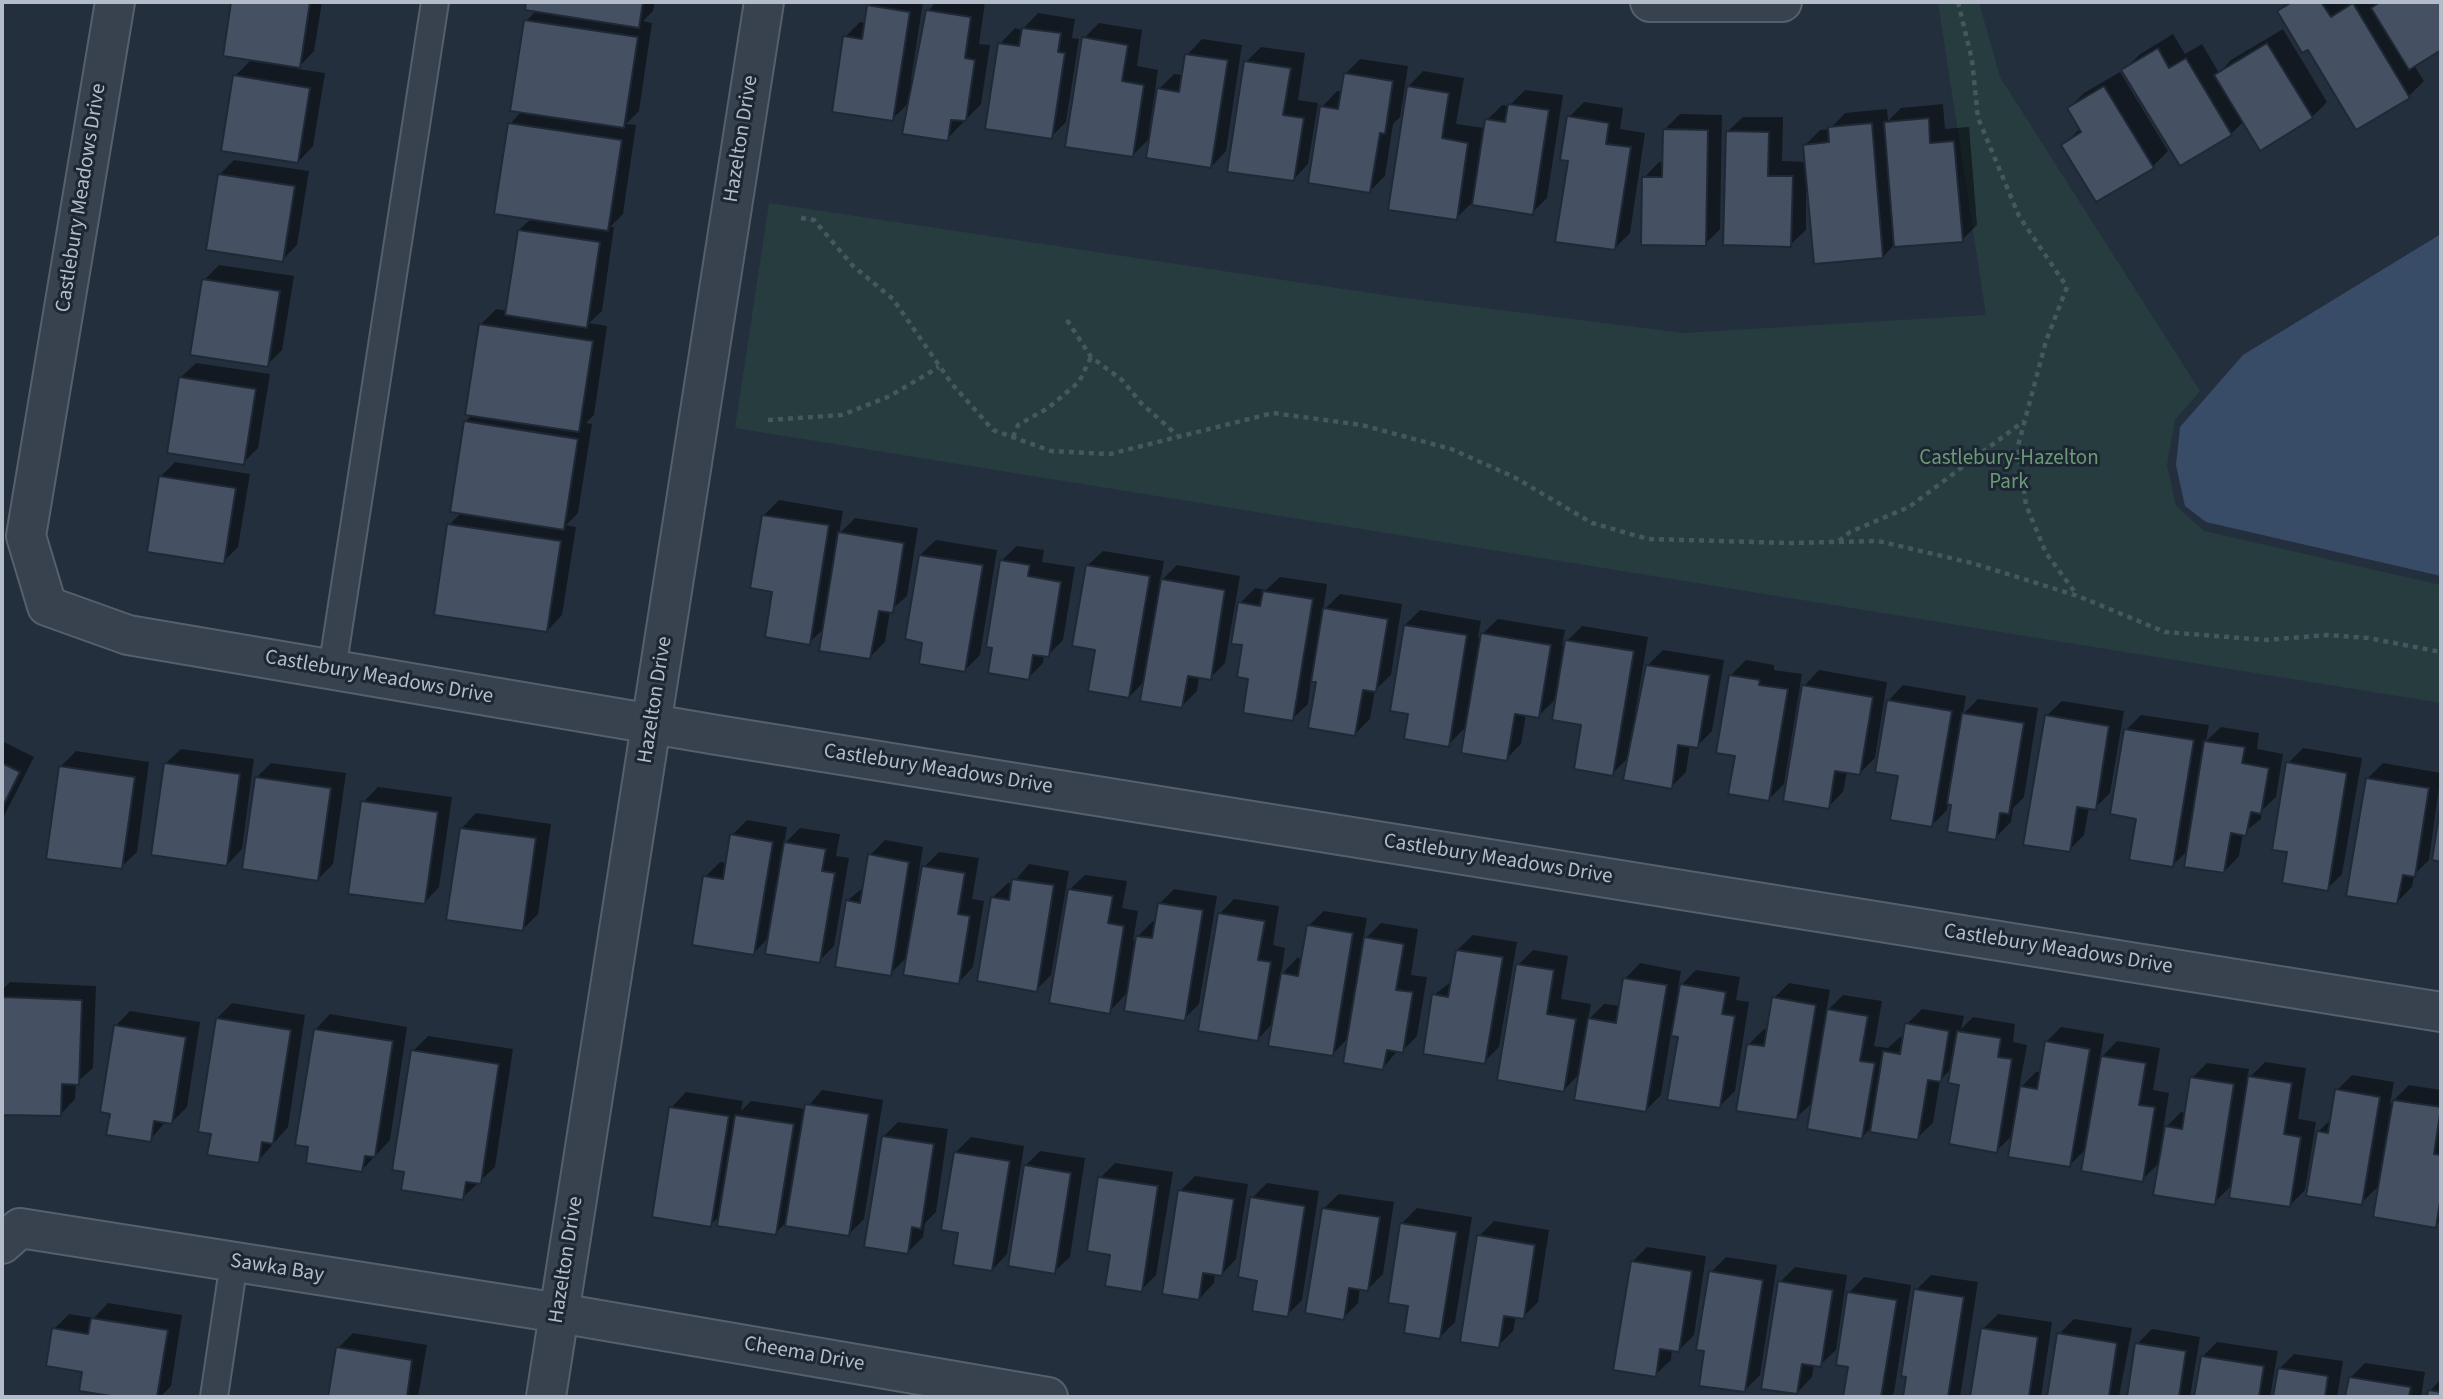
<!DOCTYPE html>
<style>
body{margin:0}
#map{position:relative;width:2443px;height:1399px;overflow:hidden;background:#242f3e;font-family:"Source Sans 3",sans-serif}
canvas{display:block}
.frame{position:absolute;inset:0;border:4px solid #b4bcc9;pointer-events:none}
</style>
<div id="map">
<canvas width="2443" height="1399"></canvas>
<div class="frame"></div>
</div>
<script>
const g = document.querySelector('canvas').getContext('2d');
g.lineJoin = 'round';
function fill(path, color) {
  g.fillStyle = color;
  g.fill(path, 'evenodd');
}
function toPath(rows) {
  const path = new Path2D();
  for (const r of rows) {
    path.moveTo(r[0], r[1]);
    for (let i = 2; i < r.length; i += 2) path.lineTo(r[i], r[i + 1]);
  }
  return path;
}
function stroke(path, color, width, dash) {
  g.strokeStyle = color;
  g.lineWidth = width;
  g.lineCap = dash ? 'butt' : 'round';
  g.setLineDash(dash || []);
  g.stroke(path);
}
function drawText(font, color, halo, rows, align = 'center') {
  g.font = font + ' "Source Sans 3",sans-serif';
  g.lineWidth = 6;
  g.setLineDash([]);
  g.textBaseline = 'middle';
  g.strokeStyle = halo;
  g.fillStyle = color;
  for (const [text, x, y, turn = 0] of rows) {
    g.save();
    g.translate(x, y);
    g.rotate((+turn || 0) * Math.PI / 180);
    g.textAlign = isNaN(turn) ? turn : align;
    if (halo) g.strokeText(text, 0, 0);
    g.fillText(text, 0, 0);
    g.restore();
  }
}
fill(toPath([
 [1938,2,1979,2,2000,77,2200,391,2175,420,2167,465,2176,506,2204,531,2441,585,2441,703,735,428,769,203,1397,297,1683,333,1986,315]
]), '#263c3f');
fill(toPath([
 [2441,234,2441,576,2206,522,2185,506,2176,465,2180,427,2243,355]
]), '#394c67');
fill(toPath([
 [233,2,322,2,314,51,297,69,325,73,313,146,298,162,235,76,252,59,225,54],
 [528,2,655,2,653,11,643,21,652,23,639,111,626,124,636,125,623,214,610,227,614,227,602,311,589,323,607,326,594,415,586,423,592,424,578,513,566,525,576,527,562,615,547,631,449,525,462,512,465,422,473,414,481,324,496,309,507,311,519,230,532,218,510,124,522,111,526,21,537,10,527,9],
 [873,2,923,2,911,80,914,81,928,11,936,2,985,2,979,44,990,45,981,104,947,139,911,101,892,119,845,37,860,22,866,23,869,6],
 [2288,2,2441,2,2441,48,2414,65,2424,81,2409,96,2356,128,2308,48,2279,11],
 [1038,13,1075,19,1072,38,1079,39,1066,122,1051,137,1000,44,1015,28,1022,30],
 [1099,23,1142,30,1137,66,1158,70,1149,132,1152,132,1159,89,1174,74,1184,75,1187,55,1202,39,1242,45,1226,151,1211,167,1152,136,1132,156,1084,38],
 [2283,29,2327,102,2312,117,2244,121,2231,134,2180,164,2124,70,2139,55,2173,34,2185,54,2202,44,2219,73,2231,60],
 [1261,47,1305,53,1298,100,1318,103,1308,164,1293,180,1246,62],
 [1360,59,1408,66,1400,117,1393,124,1385,176,1370,191,1322,107,1337,91,1342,92,1345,74],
 [1423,71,1464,78,1456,124,1485,128,1487,120,1502,105,1509,106,1525,90,1563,95,1547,198,1532,213,1475,200,1456,218,1408,87],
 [2120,72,2168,151,2153,166,2063,145,2081,128,2069,108,2084,93],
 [1584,102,1623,108,1620,129,1645,133,1630,233,1615,248,1570,160,1569,117],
 [1943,104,1945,129,1969,127,1977,225,1962,240,1893,246,1883,257,1809,193,1806,193,1806,230,1790,245,1727,132,1743,117,1783,117,1782,161,1806,162,1805,145,1820,130,1830,129,1845,113,1887,109,1888,121,1901,108],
 [1680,114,1722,115,1720,229,1705,244,1644,178,1659,162,1664,163,1665,129],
 [234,160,309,171,297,245,282,260,219,175],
 [219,265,294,276,282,350,267,365,204,280],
 [196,363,270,374,258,448,243,463,180,378],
 [175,462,250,474,238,547,223,562,160,477],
 [779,500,843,511,839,534,855,518,918,528,907,596,890,611,885,642,870,657,824,628,809,643,774,590,763,516],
 [936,540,997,550,980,655,965,670,924,641,920,555],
 [1017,546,1044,550,1042,562,1075,567,1063,640,1048,655,1044,655,1043,663,1028,678,1001,561],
 [1103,551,1164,561,1160,582,1177,565,1240,576,1225,663,1210,678,1199,676,1197,691,1182,706,1146,680,1129,697,1097,648,1087,566],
 [1280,577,1327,584,1323,611,1340,594,1402,604,1391,675,1375,690,1370,719,1355,734,1318,681,1311,680,1308,704,1292,719,1250,678,1240,603,1255,588,1266,590],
 [1420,610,1481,621,1478,638,1498,619,1565,630,1562,646,1582,626,1648,637,1635,714,1638,714,1648,665,1663,650,1724,660,1712,731,1697,746,1690,745,1686,772,1671,787,1629,757,1612,774,1583,724,1558,697,1538,716,1526,714,1521,744,1506,759,1467,726,1448,745,1410,712,1405,625],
 [1746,660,1774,665,1774,670,1802,674,1784,784,1769,799,1737,754,1730,676],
 [1819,670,1887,682,1875,758,1860,773,1847,771,1843,792,1828,807,1804,686],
 [1903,685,1966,696,1963,714,1978,699,2038,708,2024,797,2013,808,2011,822,1995,838,1953,803,1948,803,1947,810,1932,825,1900,775,1888,701],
 [2062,701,2124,711,2110,793,2095,808,2089,807,2084,835,2069,850,2046,716],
 [2141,715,2209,725,2206,741,2221,727,2259,733,2257,749,2283,754,2276,797,2262,810,2261,819,2243,833,2239,856,2224,872,2188,850,2173,865,2138,818,2126,730],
 [2,741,34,757,2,820],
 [2303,748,2362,758,2342,874,2327,889,2289,851,2288,763],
 [181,749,254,759,242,849,227,865,165,764],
 [76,751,149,762,137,852,121,867,60,767],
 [271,763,346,773,333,864,318,879,256,778],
 [2383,763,2441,773,2429,860,2414,875,2412,887,2397,902,2367,779],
 [378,787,452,797,439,887,424,903,363,802],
 [476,813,551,824,538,914,523,929,461,829],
 [747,820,787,827,784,844,800,828,840,834,836,856,849,858,834,946,819,961,769,937,754,953,705,877,720,862,727,863,732,835],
 [885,840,923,847,915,898,918,899,924,867,939,852,979,858,972,899,984,901,973,967,958,983,908,956,890,974,847,901,865,886,870,855],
 [1029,864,1069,871,1051,975,1036,990,992,898,1008,883,1013,883],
 [1085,875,1127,881,1122,908,1138,911,1133,941,1153,921,1156,922,1159,904,1174,889,1217,896,1199,1004,1184,1019,1128,992,1109,1012,1069,890],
 [1234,899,1279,906,1273,945,1285,948,1281,975,1297,958,1303,959,1308,926,1324,911,1367,918,1363,941,1381,923,1418,929,1411,975,1427,977,1417,1036,1402,1051,1398,1050,1383,1068,1349,1037,1332,1055,1274,1022,1258,1039,1219,914],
 [1473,935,1517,942,1499,1047,1484,1062,1434,995,1452,981,1457,950],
 [1533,950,1568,956,1561,999,1591,1004,1588,1020,1604,1004,1621,1006,1625,979,1640,963,1681,971,1678,988,1696,970,1740,977,1736,1000,1749,1002,1735,1091,1720,1106,1680,1036,1671,1034,1661,1095,1646,1110,1580,1073,1564,1090,1518,965],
 [10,982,96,986,93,1068,76,1083,75,1099,60,1115,2,1080,2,990],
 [1789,983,1830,990,1826,1012,1843,995,1882,1001,1874,1046,1888,1048,1900,1037,1905,1037,1907,1024,1922,1009,1964,1016,1961,1029,1973,1017,2015,1024,2013,1042,2027,1045,2019,1089,2036,1072,2041,1072,2046,1042,2061,1027,2104,1034,2100,1059,2117,1041,2160,1048,2153,1090,2169,1093,2163,1130,2181,1112,2186,1113,2192,1078,2207,1063,2249,1069,2247,1080,2265,1062,2306,1068,2298,1119,2316,1122,2305,1190,2290,1205,2232,1185,2214,1203,2161,1161,2142,1180,2087,1148,2070,1165,2014,1134,1996,1151,1952,1068,1940,1080,1933,1123,1917,1138,1873,1126,1862,1137,1813,1102,1796,1118,1749,1044,1764,1029,1768,1030,1774,998],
 [232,1003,305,1015,288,1127,258,1161,213,1133,217,1018],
 [130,1011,200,1022,187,1107,172,1122,166,1121,150,1140,112,1112,115,1026],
 [330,1014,407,1027,390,1140,362,1170,315,1030],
 [428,1036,513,1049,495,1167,462,1198,413,1051],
 [2352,1075,2394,1082,2390,1104,2409,1085,2441,1090,2441,1220,2435,1226,2381,1184,2361,1203,2318,1132,2332,1118,2337,1090],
 [822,1090,883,1100,864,1219,849,1234,788,1220,776,1233,721,1215,710,1225,671,1108,686,1092,743,1101,741,1111,751,1101,806,1109],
 [898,1122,948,1129,936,1212,925,1223,923,1237,908,1252,883,1137],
 [971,1137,1024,1146,1007,1254,992,1270,960,1232,955,1153],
 [1040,1151,1085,1158,1070,1257,1054,1272,1025,1166],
 [1115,1163,1173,1172,1156,1275,1141,1290,1112,1253,1100,1178],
 [1195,1176,1248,1184,1236,1259,1221,1275,1215,1274,1214,1283,1199,1299,1180,1191],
 [1267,1183,1319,1191,1302,1300,1287,1315,1259,1279,1252,1198],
 [1339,1194,1394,1202,1383,1274,1368,1289,1360,1288,1358,1303,1343,1318,1323,1209],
 [1417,1208,1472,1217,1455,1322,1440,1337,1410,1305,1402,1223],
 [1494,1221,1549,1230,1538,1302,1523,1317,1516,1316,1513,1331,1498,1346,1479,1236],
 [1647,1247,1706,1256,1694,1335,1679,1350,1672,1349,1671,1360,1655,1375,1632,1262],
 [1726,1257,1777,1265,1760,1375,1745,1390,1706,1350,1711,1272],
 [1795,1267,1847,1275,1836,1350,1820,1365,1814,1364,1812,1377,1797,1393,1780,1282],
 [1931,1275,1978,1282,1960,1397,1905,1397,1916,1290],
 [1864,1277,1911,1285,1894,1393,1890,1397,1845,1397,1850,1365,1849,1293],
 [108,1303,182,1315,171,1386,160,1397,128,1397,81,1390,84,1370,54,1329,69,1314,94,1318],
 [1998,1314,2052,1322,2041,1397,1972,1397,1983,1329],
 [2074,1319,2132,1328,2119,1397,2049,1397,2059,1334],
 [2152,1329,2200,1337,2190,1397,2128,1397,2137,1344],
 [353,1333,427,1345,418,1397,330,1397,338,1348],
 [2217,1342,2278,1351,2270,1397,2196,1397,2202,1357],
 [2294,1354,2343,1361,2337,1397,2275,1397,2279,1369],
 [2365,1363,2425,1372,2421,1397,2347,1397,2350,1378],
 [2441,1379,2441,1397,2429,1397,2430,1391]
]), '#0007');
const building = toPath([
 [231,2,310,2,300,68,223,56,231,2],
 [526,2,643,2,639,28,525,10,526,2],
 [2292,2,2321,2,2331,17,2353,3,2410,98,2356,130,2308,50,2302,53,2277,11,2292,2],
 [2380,2,2441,2,2441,50,2409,70,2371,8,2380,2],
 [867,5,910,12,893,121,832,112,843,36,862,39,867,5],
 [926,10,971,17,965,58,975,60,966,121,951,120,948,141,902,134,926,10],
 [524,20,638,37,624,128,510,111,524,20],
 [1022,28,1061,33,1058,52,1065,53,1052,139,985,129,998,43,1019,46,1022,28],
 [1082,37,1128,45,1122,81,1144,85,1133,157,1065,147,1082,37],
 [2267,43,2313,118,2260,151,2214,75,2267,43],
 [2158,48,2169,68,2186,58,2232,135,2180,166,2121,70,2158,48],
 [1185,54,1228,60,1211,168,1146,158,1157,88,1179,92,1185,54],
 [1244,61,1291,68,1283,115,1304,118,1294,181,1227,172,1244,61],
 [1344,73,1393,81,1385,134,1380,133,1370,193,1308,183,1320,106,1338,109,1344,73],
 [233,75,310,88,298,163,221,151,233,75],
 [1407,86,1449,93,1442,138,1468,143,1457,220,1388,210,1407,86],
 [2104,86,2154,168,2096,202,2061,145,2081,132,2067,108,2104,86],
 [1508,104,1549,110,1533,215,1472,205,1485,119,1505,122,1508,104],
 [1567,116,1609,123,1606,144,1631,147,1615,250,1555,242,1568,161,1560,160,1567,116],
 [1929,118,1930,143,1954,141,1963,242,1894,247,1884,122,1929,118],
 [508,123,622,140,608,231,494,214,508,123],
 [1872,123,1883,258,1814,264,1803,145,1829,142,1828,127,1872,123],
 [1663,129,1708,130,1706,246,1641,245,1642,177,1662,177,1663,129],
 [1726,131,1769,132,1768,176,1793,176,1791,247,1723,245,1726,131],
 [218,174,295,186,283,262,206,250,218,174],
 [518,230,600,242,587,328,505,315,518,230],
 [202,279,280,291,268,367,190,355,202,279],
 [479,324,593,341,579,432,465,415,479,324],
 [179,377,256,389,244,465,167,453,179,377],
 [464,421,578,439,564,530,450,512,464,421],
 [159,476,236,488,224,564,147,552,159,476],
 [762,515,829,525,810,645,765,637,772,592,750,588,762,515],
 [447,524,561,541,547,632,434,615,447,524],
 [838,532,904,543,893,613,879,611,870,659,819,651,838,532],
 [919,555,983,565,965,672,919,664,922,643,905,639,919,555],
 [1000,560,1030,565,1028,576,1061,582,1049,657,1033,655,1029,680,988,673,992,648,986,647,1000,560],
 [1086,565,1150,576,1129,698,1088,691,1095,650,1072,646,1086,565],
 [1161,579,1225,590,1211,680,1188,676,1182,708,1140,701,1161,579],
 [1263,591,1313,599,1293,721,1243,713,1248,679,1237,677,1242,645,1231,644,1238,602,1260,606,1263,591],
 [1323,608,1388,619,1376,692,1363,690,1355,736,1308,728,1316,682,1311,682,1323,608],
 [1404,625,1467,635,1449,747,1404,739,1408,714,1390,711,1404,625],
 [1481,633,1551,645,1539,718,1515,714,1507,761,1461,753,1481,633],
 [1565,640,1634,651,1613,776,1574,769,1581,725,1552,720,1565,640],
 [1646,665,1710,675,1698,748,1678,745,1672,789,1623,780,1646,665],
 [1729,675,1760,680,1759,685,1788,689,1769,801,1728,794,1735,756,1716,753,1729,675],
 [1802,685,1873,697,1860,775,1835,771,1829,809,1783,801,1802,685],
 [1887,700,1952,711,1932,827,1890,820,1898,776,1875,772,1887,700],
 [1962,713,2024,723,2009,814,2000,813,1996,840,1947,832,1951,805,1947,804,1962,713],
 [2045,715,2109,726,2096,810,2077,807,2070,852,2023,845,2045,715],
 [2124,729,2194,740,2173,867,2129,860,2136,819,2110,814,2124,729],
 [2204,741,2245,747,2242,763,2269,768,2261,814,2251,812,2246,836,2231,833,2224,873,2184,867,2204,741],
 [2286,762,2347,773,2328,891,2282,883,2287,852,2272,850,2286,762],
 [2,763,20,772,2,808,2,763],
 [164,763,240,774,227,866,151,855,164,763],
 [59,766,135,777,122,869,46,859,59,766],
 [255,777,331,788,318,881,242,869,255,777],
 [2366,778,2429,788,2415,877,2403,875,2397,904,2346,896,2366,778],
 [361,801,438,812,425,904,348,894,361,801],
 [2441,803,2441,862,2432,860,2441,803],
 [460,828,536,838,523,931,446,920,460,828],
 [730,834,773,842,754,955,692,945,703,876,723,879,730,834],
 [784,842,826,849,822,871,835,873,820,963,765,954,784,842],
 [868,854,909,862,891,976,835,967,846,900,860,903,868,854],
 [922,866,965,873,958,914,970,916,959,984,903,975,922,866],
 [1012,879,1054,885,1037,992,977,981,991,897,1009,900,1012,879],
 [1068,889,1113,896,1108,923,1124,926,1110,1014,1049,1003,1068,889],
 [1158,903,1203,910,1185,1021,1124,1011,1136,936,1152,938,1158,903],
 [1218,913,1265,921,1258,960,1271,962,1258,1041,1198,1031,1218,913],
 [1307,925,1353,933,1333,1056,1268,1046,1281,973,1298,976,1307,925],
 [1364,937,1404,944,1396,990,1413,992,1403,1053,1387,1050,1383,1070,1343,1063,1364,937],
 [1456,950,1503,957,1485,1064,1423,1054,1432,994,1448,997,1456,950],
 [1516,964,1554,970,1547,1014,1576,1019,1564,1092,1497,1080,1516,964],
 [1623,978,1667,985,1646,1112,1574,1100,1588,1018,1616,1023,1623,978],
 [1680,984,1726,992,1722,1014,1735,1016,1720,1108,1667,1100,1678,1037,1671,1036,1680,984],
 [2,997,82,1000,79,1085,62,1084,61,1116,3,1115,2,997],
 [1772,997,1816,1005,1797,1120,1736,1111,1747,1044,1764,1046,1772,997],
 [1827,1009,1868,1016,1860,1061,1875,1063,1862,1139,1807,1129,1827,1009],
 [216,1018,291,1030,273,1144,262,1142,259,1163,207,1155,211,1134,198,1132,216,1018],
 [1905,1023,1949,1031,1941,1082,1928,1080,1918,1140,1870,1132,1883,1051,1900,1054,1905,1023],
 [114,1025,186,1037,172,1124,154,1121,151,1142,106,1135,110,1114,100,1112,114,1025],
 [314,1029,393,1041,375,1157,365,1156,362,1172,306,1163,308,1147,295,1145,314,1029],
 [1957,1031,2001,1038,1998,1057,2012,1059,1997,1153,1949,1144,1959,1085,1948,1083,1957,1031],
 [2045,1041,2090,1049,2070,1167,2008,1157,2020,1086,2037,1089,2045,1041],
 [411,1050,499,1064,481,1184,466,1182,463,1200,401,1190,404,1172,392,1170,411,1050],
 [2101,1056,2146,1063,2139,1105,2155,1107,2143,1182,2081,1171,2101,1056],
 [2248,1076,2292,1083,2284,1134,2301,1137,2290,1207,2229,1198,2248,1076],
 [2190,1077,2234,1084,2215,1205,2153,1195,2165,1126,2182,1129,2190,1077],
 [2335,1089,2380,1097,2362,1205,2306,1196,2317,1131,2328,1133,2335,1089],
 [2393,1100,2441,1107,2434,1154,2441,1155,2441,1195,2436,1228,2373,1217,2393,1100],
 [805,1104,869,1114,849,1236,785,1226,805,1104],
 [669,1107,729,1116,711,1227,652,1217,669,1107],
 [735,1115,794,1124,776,1235,717,1226,735,1115],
 [882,1136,934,1144,921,1229,912,1227,908,1254,864,1247,882,1136],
 [954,1152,1010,1161,992,1271,953,1265,958,1233,941,1230,954,1152],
 [1024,1165,1071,1173,1055,1274,1008,1266,1024,1165],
 [1098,1177,1158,1186,1142,1292,1105,1286,1110,1255,1087,1251,1098,1177],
 [1178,1190,1234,1199,1222,1276,1203,1273,1199,1300,1162,1294,1178,1190],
 [1250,1197,1305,1206,1288,1317,1252,1311,1257,1281,1238,1277,1250,1197],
 [1322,1208,1380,1217,1368,1291,1349,1288,1344,1320,1305,1313,1322,1208],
 [1400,1223,1457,1232,1440,1339,1404,1333,1408,1306,1388,1303,1400,1223],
 [1477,1235,1535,1245,1524,1319,1504,1316,1499,1348,1460,1342,1477,1235],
 [1631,1261,1692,1271,1679,1352,1660,1349,1656,1377,1613,1370,1631,1261],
 [1709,1271,1763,1280,1745,1392,1699,1386,1704,1351,1696,1350,1709,1271],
 [1778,1281,1833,1290,1821,1367,1802,1364,1797,1394,1761,1389,1778,1281],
 [1914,1289,1964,1297,1948,1397,1903,1397,1906,1377,1901,1376,1914,1289],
 [1847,1292,1897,1300,1881,1397,1843,1397,1848,1367,1836,1365,1847,1292],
 [91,1318,168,1330,157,1397,117,1397,79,1391,82,1372,46,1366,52,1328,88,1334,91,1318],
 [1981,1328,2038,1337,2029,1397,1970,1397,1981,1328],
 [2057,1333,2117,1343,2109,1397,2047,1397,2057,1333],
 [2135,1343,2186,1351,2179,1397,2127,1397,2135,1343],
 [336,1347,412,1360,407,1397,328,1397,336,1347],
 [2201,1356,2264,1366,2259,1397,2194,1397,2201,1356],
 [2278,1368,2328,1376,2325,1397,2273,1397,2278,1368],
 [2349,1377,2411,1387,2409,1397,2345,1397,2349,1377],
 [2428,1390,2441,1392,2441,1397,2427,1397,2428,1390]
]);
fill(building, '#455162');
stroke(building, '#1f2835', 2);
const service = toPath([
 [332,670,435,2],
 [214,1397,234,1262]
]);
const minor = toPath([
 [115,2,26,536,47,606,128,635,717,735,2441,1012],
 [1650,2,1782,2],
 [2,1244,20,1228,559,1313,1048,1397],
 [546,1397,764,2]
]);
stroke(service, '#565f6c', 30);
stroke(minor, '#565f6c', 42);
stroke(toPath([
 [1958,2,1972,60,1978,118,2019,216,2067,287,2046,341,2018,446,2026,505,2046,553,2077,595],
 [801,218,814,220,853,266,893,299,952,384,993,430,1051,451,1110,454,1273,413,1362,425,1451,449,1514,477,1592,523,1648,539,1789,543,1878,541,1972,563,2078,596,2165,632,2266,640,2327,635,2368,638,2441,652],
 [1067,320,1091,357,1122,380,1141,403,1177,435],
 [768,420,842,415,890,396,939,367],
 [1013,437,1018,425,1048,408,1079,382,1091,357],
 [1839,541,1850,532,1909,507,2024,421]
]), '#44595c', 4.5, [5, 5]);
stroke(service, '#38414e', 26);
stroke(minor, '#38414e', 38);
drawText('21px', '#b4bcc9', '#1d2633', [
 ["Hazelton Drive",742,139,-81],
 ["Castlebury Meadows Drive",82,198,-81],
 ["Castlebury Meadows Drive",379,678,10],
 ["Hazelton Drive",656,700,-81],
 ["Castlebury Meadows Drive",938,770,9],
 ["Castlebury Meadows Drive",1498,860,9],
 ["Castlebury Meadows Drive",2058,950,9],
 ["Hazelton Drive",567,1260,-81],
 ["Sawka Bay",277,1269,9],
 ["Cheema Drive",804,1355,10]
]);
drawText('21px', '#6b9a76', '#1d2633', [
 ["Castlebury-Hazelton",2009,459],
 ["Park",2009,483]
]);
</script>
